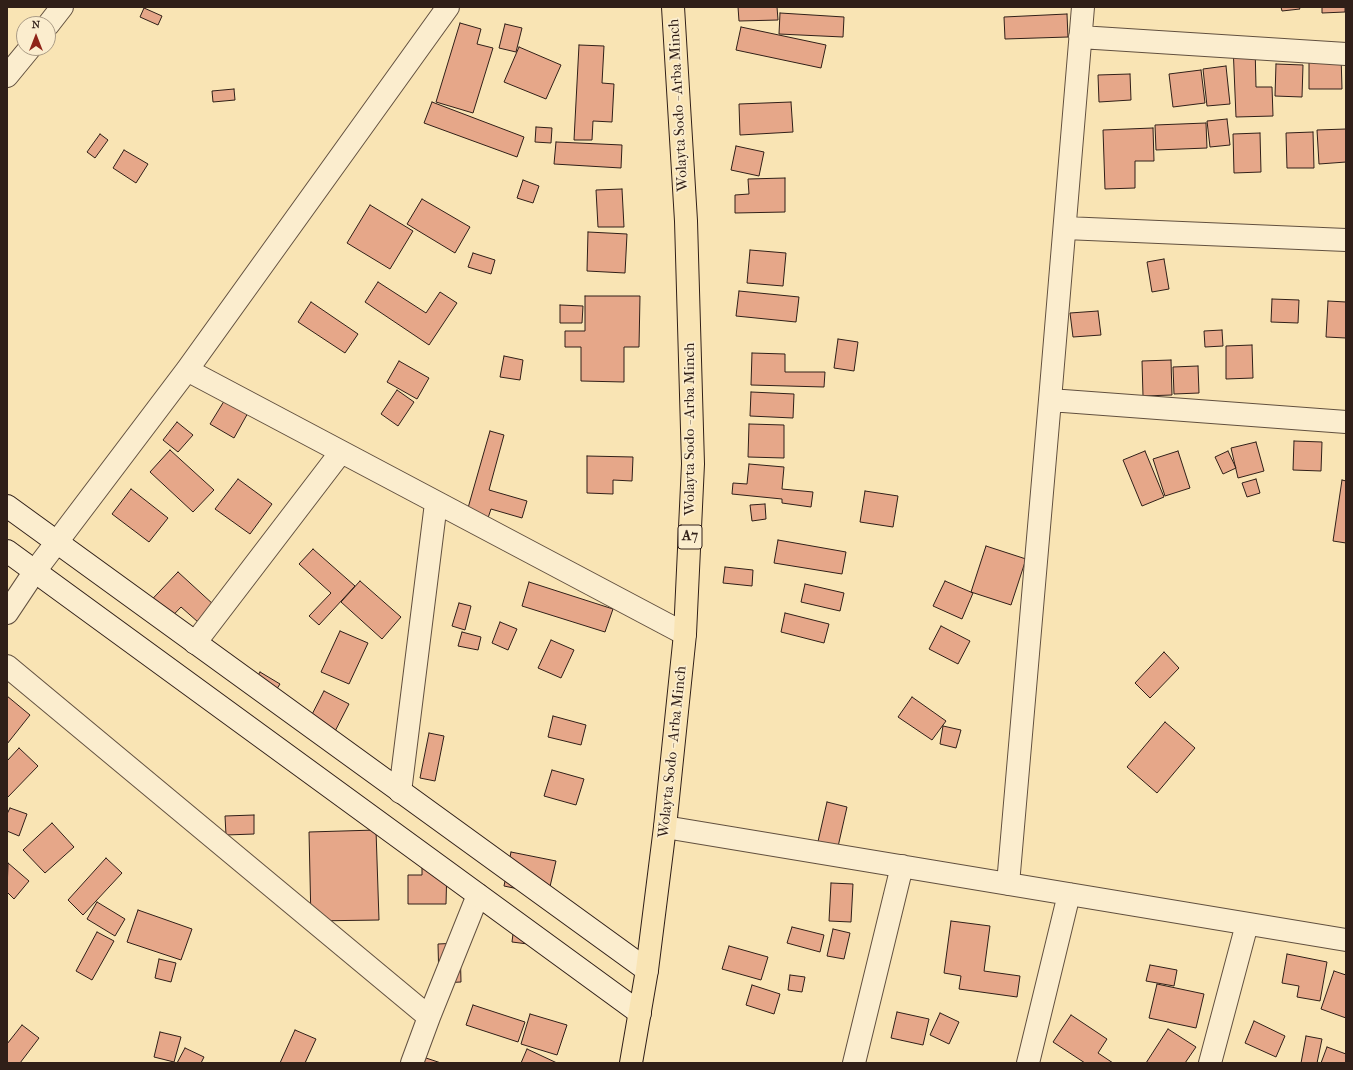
<!DOCTYPE html>
<style>
body{margin:0}
#map{position:relative;width:1353px;height:1070px;overflow:hidden;background:#f9e4b4;font-family:"IM FELL French Canon",serif}
canvas{display:block}
.frame{position:absolute;inset:0;border:8px solid #301f18;pointer-events:none}
.north{position:absolute;left:16px;top:16px;width:40px;height:40px;box-sizing:border-box;background:#fbedce;border:1px solid #aa9b85;border-radius:50%;rotate:0deg;font-size:11px;font-weight:700;line-height:16px;text-align:center;color:#301f18}
.north::after{content:'';display:block;margin:auto;width:14px;height:18px;background:#8f2418;clip-path:polygon(50% 0,100% 100%,50% 72%,0 100%)}
</style>
<div id="map">
<canvas width="1353" height="1070"></canvas>
<div class="frame"></div>
<div class="north">N</div>
</div>
<script>
const g = document.querySelector('canvas').getContext('2d');
g.lineJoin = 'round';
function fill(path, color) {
  g.fillStyle = color;
  g.fill(path, 'evenodd');
}
function toPath(rows) {
  const path = new Path2D();
  for (const r of rows) {
    path.moveTo(r[0], r[1]);
    for (let i = 2; i < r.length; i += 2) path.lineTo(r[i], r[i + 1]);
  }
  return path;
}
function stroke(path, color, width, dash) {
  g.strokeStyle = color;
  g.lineWidth = width;
  g.lineCap = dash ? 'butt' : 'round';
  g.setLineDash(dash || []);
  g.stroke(path);
}
function drawText(font, color, halo, rows, align = 'center') {
  g.font = font + ' "IM FELL French Canon",serif';
  g.lineWidth = 3.5;
  g.setLineDash([]);
  g.textBaseline = 'middle';
  g.strokeStyle = halo;
  g.fillStyle = color;
  for (const [text, x, y, turn = 0] of rows) {
    g.save();
    g.translate(x, y);
    g.rotate((+turn || 0) * Math.PI / 180);
    g.textAlign = isNaN(turn) ? turn : align;
    if (halo) g.strokeText(text, 0, 0);
    g.fillText(text, 0, 0);
    g.restore();
  }
}
const building = toPath([
 [738,7,777,7,778,20,739,21,738,7],
 [1281,7,1299,7,1300,9,1282,11,1281,7],
 [1322,7,1345,7,1345,12,1322,13,1322,7],
 [144,8,162,16,158,25,140,17,144,8],
 [780,13,844,17,843,37,779,34,780,13],
 [1067,14,1068,37,1005,39,1004,17,1067,14],
 [460,23,481,29,477,44,493,48,473,113,436,102,460,23],
 [505,24,522,28,516,52,499,48,505,24],
 [741,27,826,45,821,68,736,50,741,27],
 [579,45,604,46,602,83,614,84,612,122,593,121,592,140,574,140,579,45],
 [1233,45,1255,45,1256,87,1272,87,1273,116,1236,117,1233,45],
 [519,47,561,65,546,99,504,82,519,47],
 [1341,55,1342,89,1309,89,1309,56,1341,55],
 [1276,64,1303,65,1302,97,1275,96,1276,64],
 [1226,66,1230,104,1207,106,1203,69,1226,66],
 [1201,70,1205,103,1173,107,1169,74,1201,70],
 [1130,74,1131,100,1099,102,1098,75,1130,74],
 [234,89,235,100,213,102,212,91,234,89],
 [432,102,524,137,517,157,424,123,432,102],
 [791,102,793,132,740,135,739,104,791,102],
 [1227,119,1230,145,1210,147,1207,121,1227,119],
 [1206,123,1207,148,1156,150,1155,125,1206,123],
 [536,127,552,128,551,143,535,142,536,127],
 [1153,128,1154,161,1135,161,1135,188,1105,189,1103,130,1153,128],
 [1346,129,1346,162,1319,164,1317,130,1346,129],
 [1313,132,1314,168,1287,168,1286,133,1313,132],
 [1260,133,1261,172,1234,173,1233,134,1260,133],
 [100,134,108,140,95,158,87,152,100,134],
 [556,142,622,145,621,168,554,164,556,142],
 [736,146,764,152,759,176,731,170,736,146],
 [124,150,148,164,136,183,113,168,124,150],
 [785,178,785,212,735,213,735,195,749,194,748,179,785,178],
 [523,180,539,186,533,203,517,198,523,180],
 [622,189,624,227,598,227,596,190,622,189],
 [422,199,470,227,455,253,407,224,422,199],
 [370,205,413,231,390,269,347,243,370,205],
 [588,232,627,234,625,273,587,271,588,232],
 [750,250,786,253,783,286,747,283,750,250],
 [473,253,495,260,491,274,468,267,473,253],
 [1164,259,1169,289,1152,292,1147,262,1164,259],
 [378,282,426,313,440,292,457,303,429,345,365,302,378,282],
 [739,291,799,297,796,322,736,316,739,291],
 [585,296,640,296,639,347,624,347,624,382,581,381,581,347,565,347,565,331,585,331,585,296],
 [1272,299,1299,300,1298,323,1271,322,1272,299],
 [1328,301,1346,302,1346,338,1326,337,1328,301],
 [311,302,358,334,345,353,298,322,311,302],
 [560,305,583,306,582,323,560,323,560,305],
 [1098,311,1101,335,1073,337,1070,313,1098,311],
 [1222,330,1223,346,1205,347,1204,331,1222,330],
 [838,339,858,342,854,371,834,368,838,339],
 [1252,345,1253,378,1226,379,1226,346,1252,345],
 [752,353,785,354,785,372,825,372,824,387,751,385,752,353],
 [504,356,523,360,520,380,500,377,504,356],
 [1171,360,1172,395,1143,396,1142,361,1171,360],
 [399,361,429,378,417,399,387,382,399,361],
 [1198,366,1199,393,1174,394,1173,367,1198,366],
 [397,390,414,402,398,426,381,414,397,390],
 [751,392,794,394,793,418,750,416,751,392],
 [226,398,249,411,234,438,210,424,226,398],
 [177,422,193,435,178,452,163,440,177,422],
 [749,424,784,425,784,458,748,457,749,424],
 [490,431,504,435,489,490,527,501,522,518,491,509,487,521,466,515,490,431],
 [1294,441,1322,442,1321,471,1293,470,1294,441],
 [1256,442,1264,471,1238,478,1231,448,1256,442],
 [170,450,214,490,193,512,150,472,170,450],
 [1145,451,1164,497,1142,506,1123,460,1145,451],
 [1178,451,1190,488,1165,496,1153,459,1178,451],
 [1228,451,1236,468,1223,474,1215,457,1228,451],
 [587,456,633,457,632,481,613,480,613,494,587,493,587,456],
 [749,464,784,467,782,489,813,492,811,507,782,503,782,499,732,494,733,483,747,484,749,464],
 [238,479,272,504,250,534,215,509,238,479],
 [1256,479,1260,493,1247,497,1242,483,1256,479],
 [1342,480,1346,481,1346,543,1333,541,1342,480],
 [131,489,168,518,149,542,112,514,131,489],
 [865,491,898,496,893,527,860,522,865,491],
 [765,504,766,519,752,521,750,505,765,504],
 [778,540,846,552,842,574,774,563,778,540],
 [986,546,1026,559,1011,605,971,592,986,546],
 [313,549,355,586,319,625,309,616,331,593,299,564,313,549],
 [725,567,753,570,752,586,723,583,725,567],
 [178,572,214,605,198,622,181,607,160,629,141,611,178,572],
 [360,581,401,617,382,639,341,602,360,581],
 [945,581,973,593,962,619,933,606,945,581],
 [529,582,613,609,605,632,522,606,529,582],
 [805,584,844,593,840,611,801,602,805,584],
 [459,603,471,606,465,630,452,626,459,603],
 [785,613,829,624,824,643,781,632,785,613],
 [500,622,517,629,508,650,492,643,500,622],
 [941,626,970,641,958,664,929,649,941,626],
 [340,631,368,643,349,684,321,672,340,631],
 [462,632,481,637,478,650,458,646,462,632],
 [551,640,574,650,561,678,538,668,551,640],
 [1164,652,1179,668,1150,698,1135,683,1164,652],
 [260,672,280,684,267,704,248,692,260,672],
 [324,691,349,704,330,741,305,728,324,691],
 [7,696,30,715,7,744,7,696],
 [912,697,946,721,932,740,898,717,912,697],
 [553,716,586,725,581,745,548,737,553,716],
 [1165,722,1195,748,1157,793,1127,767,1165,722],
 [943,726,961,730,956,748,940,744,943,726],
 [429,733,444,736,435,781,420,778,429,733],
 [19,748,38,766,7,798,7,761,19,748],
 [552,770,584,779,576,805,544,796,552,770],
 [827,802,847,807,837,851,817,846,827,802],
 [10,808,27,814,19,836,7,831,7,814,10,808],
 [254,815,254,834,226,835,225,816,254,815],
 [52,823,74,847,45,873,23,850,52,823],
 [376,830,379,920,311,921,309,832,376,830],
 [511,852,556,861,548,895,504,886,511,852],
 [106,858,122,873,83,915,68,900,106,858],
 [8,863,29,881,14,899,7,892,8,863],
 [422,865,447,865,446,904,408,904,408,875,422,875,422,865],
 [831,883,853,884,851,922,829,921,831,883],
 [97,902,125,919,115,936,87,919,97,902],
 [138,910,192,929,181,960,127,942,138,910],
 [951,921,990,926,984,971,1020,976,1017,997,959,989,961,976,944,973,951,921],
 [514,926,528,944,512,942,514,926],
 [792,927,824,935,820,952,787,943,792,927],
 [833,929,850,933,844,959,827,956,833,929],
 [97,932,114,941,92,980,76,971,97,932],
 [460,943,461,982,439,983,438,944,460,943],
 [729,946,768,957,761,980,722,969,729,946],
 [1287,954,1327,962,1320,1001,1297,997,1299,986,1282,983,1287,954],
 [159,959,176,963,171,982,155,978,159,959],
 [1150,965,1177,970,1174,986,1146,981,1150,965],
 [1334,971,1346,975,1346,1018,1321,1009,1334,971],
 [790,975,805,977,802,992,788,990,790,975],
 [1157,984,1204,994,1196,1028,1149,1018,1157,984],
 [752,985,780,994,774,1014,746,1005,752,985],
 [473,1005,525,1022,518,1042,466,1025,473,1005],
 [897,1012,929,1019,923,1045,891,1038,897,1012],
 [940,1013,959,1022,949,1044,930,1035,940,1013],
 [530,1014,567,1025,557,1055,521,1044,530,1014],
 [1071,1015,1107,1039,1098,1053,1113,1063,1085,1063,1053,1042,1071,1015],
 [1254,1021,1285,1036,1276,1057,1245,1043,1254,1021],
 [22,1025,39,1038,20,1063,8,1063,7,1062,7,1044,22,1025],
 [1168,1029,1196,1047,1185,1063,1146,1063,1168,1029],
 [295,1030,316,1039,305,1063,280,1063,295,1030],
 [160,1032,181,1037,174,1062,154,1057,160,1032],
 [1306,1036,1322,1039,1317,1063,1301,1063,1306,1036],
 [1327,1047,1346,1054,1346,1063,1321,1063,1327,1047],
 [185,1048,204,1057,201,1063,177,1063,185,1048],
 [527,1049,557,1063,521,1063,527,1049],
 [423,1057,441,1063,421,1063,423,1057]
]);
fill(building, '#e6a789');
stroke(building, '#301f18', 1);
const street = toPath([
 [48,25,62,7],
 [1080,37,1346,54],
 [7,76,30,48],
 [1065,228,1346,240],
 [187,370,685,634],
 [1050,400,1346,422],
 [7,613,35,571,187,370,448,7],
 [195,643,341,452],
 [7,666,429,1017],
 [400,792,436,503],
 [665,827,1346,940],
 [1008,884,1050,400,1083,7],
 [412,1063,429,1017,478,895],
 [854,1063,902,866],
 [1028,1063,1069,894],
 [1210,1063,1247,924]
]);
const secondary = toPath([
 [7,506,647,970],
 [7,551,640,1013]
]);
const highway = toPath([
 [631,1063,647,970,665,827,685,634,693,464,686,221,673,7]
]);
stroke(street, '#62503f', 24);
stroke(secondary, '#301f18', 24);
stroke(highway, '#301f18', 24);
stroke(street, '#fbedce', 22);
stroke(secondary, '#fbedce', 22);
stroke(highway, '#f9e4b4', 22);
for (const [x, y, w] of [
 [690,537,24]
]) {
  const box = new Path2D();
  box.roundRect(x - w / 2, y - 12, w, 24, 3);
  g.fillStyle = '#fbedce';
  g.fill(box);
  stroke(box, '#301f18', 1);
}
drawText('bold 14px', '#301f18', null, [
 ["A7",690,537]
]);
drawText('15px', '#301f18', '#fbedce', [
 ["Wolayta Sodo - Arba Minch",679,105,-93],
 ["Wolayta Sodo - Arba Minch",690,429,-90],
 ["Wolayta Sodo - Arba Minch",673,752,-84]
]);
</script>
